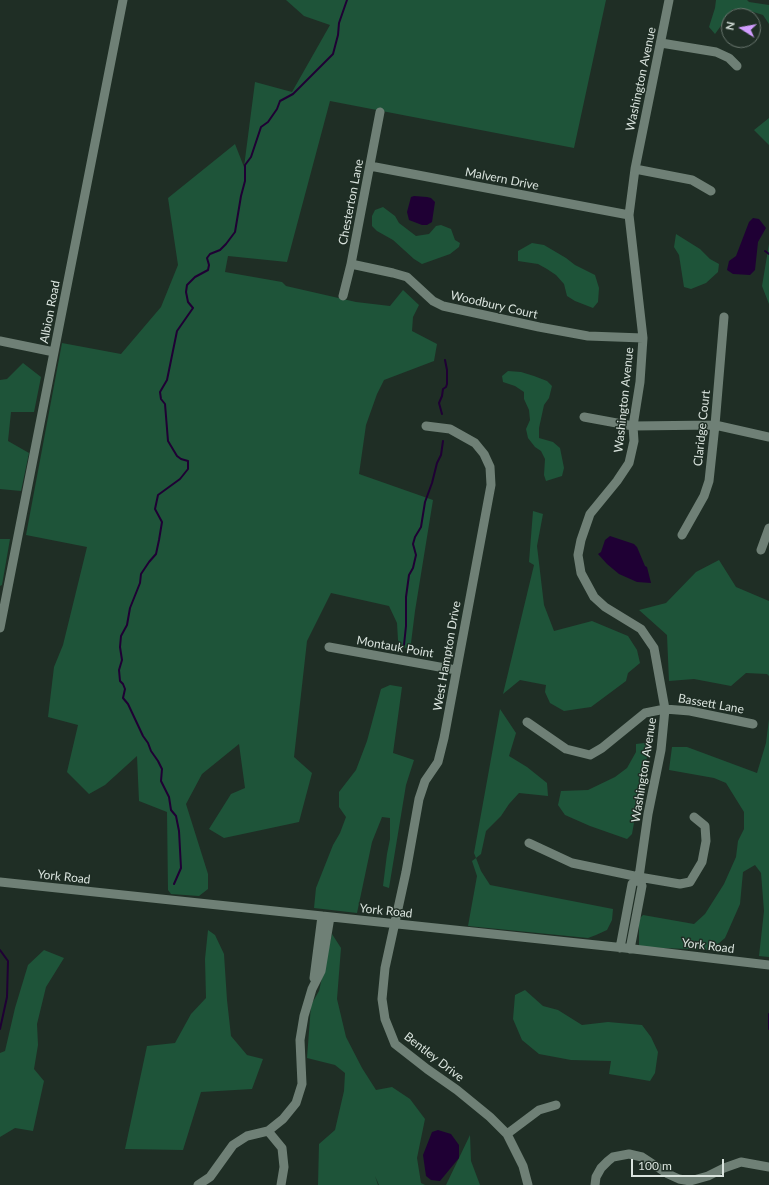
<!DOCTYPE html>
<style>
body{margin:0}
#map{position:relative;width:769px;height:1185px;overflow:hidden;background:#1f2e25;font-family:Lato,sans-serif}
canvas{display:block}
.north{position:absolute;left:721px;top:8px;width:40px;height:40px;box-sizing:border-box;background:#1f2e25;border:1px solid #6a776f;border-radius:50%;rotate:281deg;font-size:11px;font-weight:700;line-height:16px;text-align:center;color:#dae4de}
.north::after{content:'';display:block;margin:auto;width:14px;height:18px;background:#d19dfe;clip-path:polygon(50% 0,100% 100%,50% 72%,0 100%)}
.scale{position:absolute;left:631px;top:1159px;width:93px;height:18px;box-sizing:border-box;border:2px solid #dae4de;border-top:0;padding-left:5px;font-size:12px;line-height:14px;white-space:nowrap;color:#dae4de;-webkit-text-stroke:3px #1f2e25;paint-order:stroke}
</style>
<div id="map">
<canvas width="769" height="1185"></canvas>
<div class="north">N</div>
<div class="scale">100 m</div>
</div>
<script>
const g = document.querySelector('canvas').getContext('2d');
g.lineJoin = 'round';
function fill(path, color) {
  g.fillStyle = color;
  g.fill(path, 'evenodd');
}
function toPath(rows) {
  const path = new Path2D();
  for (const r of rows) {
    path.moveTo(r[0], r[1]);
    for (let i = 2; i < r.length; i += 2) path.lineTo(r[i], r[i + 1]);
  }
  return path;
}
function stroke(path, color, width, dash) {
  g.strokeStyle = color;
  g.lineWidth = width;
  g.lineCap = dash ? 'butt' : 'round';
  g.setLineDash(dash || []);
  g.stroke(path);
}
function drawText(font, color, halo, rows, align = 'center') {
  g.font = font + ' Lato,sans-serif';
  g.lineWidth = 3;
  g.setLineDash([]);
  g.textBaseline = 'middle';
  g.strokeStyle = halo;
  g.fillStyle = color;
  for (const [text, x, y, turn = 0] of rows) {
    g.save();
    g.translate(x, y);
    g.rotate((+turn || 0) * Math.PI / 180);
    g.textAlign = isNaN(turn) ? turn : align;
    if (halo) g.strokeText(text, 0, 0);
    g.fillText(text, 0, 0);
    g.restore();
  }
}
fill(toPath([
 [286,0,606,0,574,148,330,101,287,262,228,256,225,272,282,282,286,286,356,302,390,306,403,290,419,305,413,317,412,331,437,344,434,361,384,380,377,394,366,425,359,474,433,500,415,611,411,643,408,649,401,646,398,640,397,623,389,606,331,593,307,641,294,757,312,773,299,822,224,838,209,829,231,794,245,788,239,744,202,774,186,804,208,874,208,889,199,896,171,894,168,890,167,812,139,801,137,756,105,785,89,794,67,772,78,725,48,717,54,667,63,645,87,547,26,535,62,343,121,354,161,307,178,265,168,198,235,144,244,167,255,82,292,92,330,25,304,16],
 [716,0,747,0,749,2,769,5,769,24,763,15,747,10,733,9,715,34,709,27,715,8],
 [769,118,769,145,754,130],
 [383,207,395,216,399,223,416,236,429,234,436,226,441,225,451,229,455,240,460,243,459,247,450,254,422,264,414,259,393,240,377,231,372,226,372,216,375,210],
 [676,234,700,249,710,259,719,264,718,272,706,283,691,289,684,287,679,255,674,247],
 [532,243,544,245,566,258,575,265,595,275,599,288,598,302,593,308,575,301,567,296,564,284,556,275,547,269,538,264,518,261,518,251],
 [769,244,769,304,762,286],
 [23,363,41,377,34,412,11,412,8,441,29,453,21,491,0,489,0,380,7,379],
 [508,371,521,372,534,376,547,381,552,386,549,398,544,405,539,428,539,438,553,442,560,448,564,468,562,476,546,481,544,475,545,459,541,451,535,447,528,438,526,429,530,420,529,410,524,399,524,392,515,386,503,382,502,376],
 [533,511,543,514,537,546,544,605,554,631,592,621,628,636,637,650,640,663,628,673,626,681,591,707,564,711,550,703,545,692,546,685,520,680,503,694,534,565,529,562],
 [0,539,10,539,2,585,0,586],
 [719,560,736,587,769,601,769,676,767,674,746,673,731,686,694,679,669,681,667,635,639,610,666,603,696,572],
 [390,685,402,687,393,753,414,760,406,785,389,888,383,886,387,854,390,839,390,818,382,817,372,842,357,913,314,908,316,888,333,845,340,833,346,817,339,807,339,792,356,770,367,741,381,689],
 [500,709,516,733,509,756,527,767,547,783,548,796,519,793,509,804,501,816,486,831,481,854,476,858,481,871,490,885,613,909,612,920,607,930,596,935,588,938,468,926,477,876,472,861,476,858,474,853],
 [769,719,769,957,759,956,764,911,761,873,755,865,743,872,740,904,725,938,711,950,639,947,639,919,643,915,694,924,705,914,724,884,736,857,738,841,744,829,744,812,726,783,714,778,669,770,672,747,687,747,757,773,766,743],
 [644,743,650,744,640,789,632,834,627,839,590,826,565,815,558,805,561,791,588,790,615,777,627,768,636,752,636,744],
 [208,930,215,935,224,954,227,1000,231,1036,247,1055,263,1059,252,1089,201,1092,183,1150,125,1149,147,1046,175,1043,191,1014,206,998,205,959],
 [332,934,341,948,337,999,346,1037,362,1068,376,1090,392,1087,410,1099,425,1119,417,1158,421,1183,425,1185,379,1185,375,1176,378,1185,318,1185,319,1144,335,1130,344,1091,345,1073,335,1065,307,1058,311,1005,319,991],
 [44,950,64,958,46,987,37,1024,38,1045,34,1069,44,1081,33,1131,15,1128,0,1137,0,1053,5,1051,15,1008,28,965],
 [525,990,543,1006,558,1010,582,1025,608,1022,642,1025,651,1037,658,1052,655,1073,650,1081,609,1074,611,1061,571,1060,539,1054,522,1040,513,1019,515,995],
 [470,1135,471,1161,480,1185,446,1185]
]), '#1e5439');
fill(toPath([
 [414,196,427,197,431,198,435,202,432,222,427,225,422,225,409,220,407,212,411,197],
 [753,218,759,219,766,228,758,242,755,270,750,275,733,274,727,270,729,261,736,256,749,222],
 [610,536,634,544,637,547,645,566,647,567,651,583,637,582,619,574,607,564,598,554,601,552,605,540],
 [438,1130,451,1134,459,1145,459,1158,440,1181,431,1180,426,1176,423,1155,432,1132]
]), '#1f0034');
stroke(toPath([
 [765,251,769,254],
 [442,414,439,403,442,396,443,389,446,387,447,384,447,370,445,360],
 [404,645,406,626,406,597,409,575,413,568,416,555,413,544,415,537,421,527,425,502,432,483,437,463,441,455,443,441],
 [174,884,181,868,179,831,176,816,171,810,169,797,161,781,162,769,158,761,151,751,148,743,143,736,128,704,123,698,125,689,123,684,120,681,119,670,122,660,120,647,121,636,127,625,130,608,140,583,141,574,149,562,156,554,159,540,162,522,155,509,158,495,180,479,188,469,188,461,181,459,177,456,168,441,165,404,161,399,160,392,167,380,177,331,193,308,188,302,186,292,187,285,195,277,208,270,209,265,207,258,210,254,220,250,226,244,235,232,241,196,245,181,245,165,251,157,261,127,268,122,277,109,280,101,293,94,333,54,338,35,339,23,347,0],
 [0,950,8,961,7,997,0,1029],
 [769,1014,769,1029]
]), '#1f0034', 2);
stroke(toPath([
 [661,43,716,52,729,58,737,66],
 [370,166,629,215],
 [635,169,692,180,711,191],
 [351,264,393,273,407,277,433,301,443,306,539,327,588,336,643,338],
 [343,296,351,264,380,112],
 [0,341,54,352],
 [584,417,633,426,715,425,769,437],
 [426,426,450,429,475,443,484,454,490,467,491,485,444,738,438,762,425,781,419,799,406,872,385,968,382,999,385,1019,395,1044,427,1069,457,1090,490,1117,507,1134,523,1166,528,1185],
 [682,535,704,496,709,481,715,425,724,317],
 [761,550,769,528],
 [0,628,123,0],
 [329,647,456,670],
 [527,722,566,749,590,755,602,748,645,713,665,709,690,711,753,724],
 [529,843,572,863,639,877,680,884,690,882,702,862,706,841,705,826,694,817],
 [0,882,625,948,769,965],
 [620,948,632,884,639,877],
 [630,949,642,886,639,877,648,814,661,750,665,709,654,648,641,629,605,607,594,597,581,573,578,555,581,540,590,514,617,481,629,463,634,441,633,426,640,382,643,338,629,215,635,169,669,0],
 [314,978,322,916],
 [268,1131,282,1148,284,1167,281,1185],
 [507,1134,539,1110,556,1105],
 [198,1185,210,1177,233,1145,247,1136,268,1131,283,1119,296,1103,302,1084,300,1040,304,1016,312,989,321,971,330,917],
 [595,1185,596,1177,601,1168,608,1161,613,1157,629,1154,642,1157,668,1174,679,1179,690,1181,708,1176,724,1168,741,1162,769,1167]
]), '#6f8076', 9);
drawText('12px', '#dae4de', '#1f2e25', [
 ["Washington Avenue",641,79,-78],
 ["Malvern Drive",502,179,11],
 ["Chesterton Lane",351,202,-79],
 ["Woodbury Court",494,305,13],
 ["Albion Road",50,312,-79],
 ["Washington Avenue",624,400,-84],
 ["Claridge Court",702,428,-84],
 ["Montauk Point",395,647,10],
 ["West Hampton Drive",447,656,-80],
 ["Bassett Lane",711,704,10],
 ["Washington Avenue",644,770,-81],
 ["York Road",64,877,6],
 ["York Road",386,911,6],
 ["York Road",708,946,7],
 ["Bentley Drive",434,1057,38]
]);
</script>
